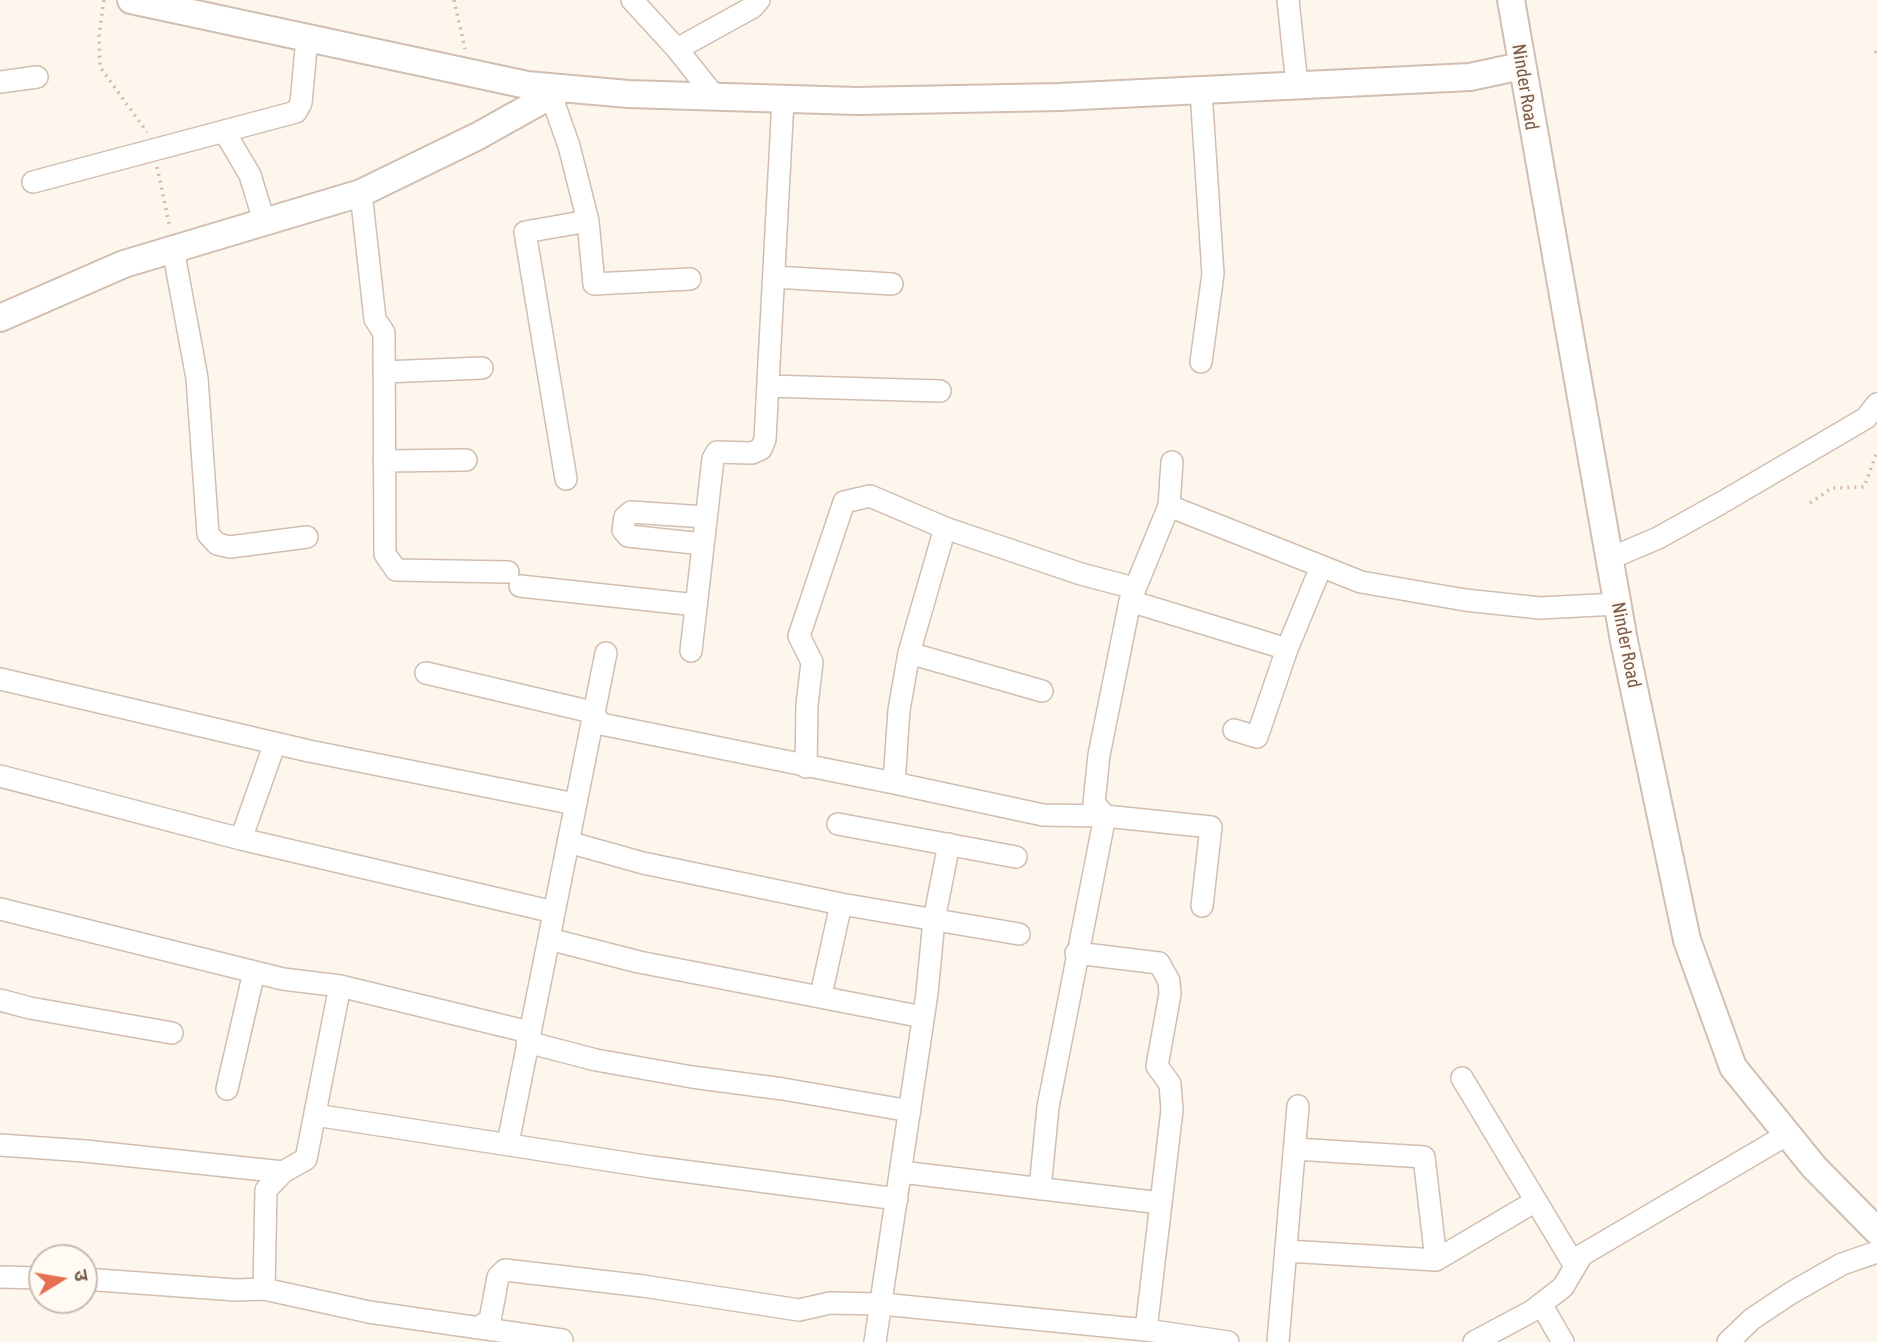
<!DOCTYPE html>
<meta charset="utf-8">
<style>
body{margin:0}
#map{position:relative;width:1877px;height:1342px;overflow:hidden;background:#fdf6ec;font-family:"Asap Condensed","Noto Sans Devanagari",sans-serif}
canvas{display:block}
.north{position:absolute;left:28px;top:1244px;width:70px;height:70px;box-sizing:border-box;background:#fffaf3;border:2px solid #cabbb1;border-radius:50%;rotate:79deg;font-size:19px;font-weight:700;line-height:28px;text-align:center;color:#7a5c4d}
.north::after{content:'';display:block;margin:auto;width:24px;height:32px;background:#e76f51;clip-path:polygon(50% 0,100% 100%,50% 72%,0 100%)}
</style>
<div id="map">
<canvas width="1877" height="1342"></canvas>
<div class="north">उ</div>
</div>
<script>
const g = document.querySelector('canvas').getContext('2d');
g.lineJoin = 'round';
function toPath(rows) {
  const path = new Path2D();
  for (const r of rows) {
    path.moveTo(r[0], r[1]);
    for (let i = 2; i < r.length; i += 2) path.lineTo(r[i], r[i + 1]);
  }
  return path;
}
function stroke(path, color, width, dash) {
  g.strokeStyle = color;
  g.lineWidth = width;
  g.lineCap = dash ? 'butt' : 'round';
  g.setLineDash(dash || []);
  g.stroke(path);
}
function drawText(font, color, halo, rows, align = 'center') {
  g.font = font + ' "Asap Condensed",sans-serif';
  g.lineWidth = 5;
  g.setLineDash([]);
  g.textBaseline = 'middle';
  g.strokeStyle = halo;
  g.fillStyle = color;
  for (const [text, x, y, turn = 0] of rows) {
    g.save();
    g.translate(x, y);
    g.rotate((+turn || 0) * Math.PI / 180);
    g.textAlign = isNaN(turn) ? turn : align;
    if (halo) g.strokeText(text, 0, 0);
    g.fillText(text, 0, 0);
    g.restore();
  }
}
const minor = toPath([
 [632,0,677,49,715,97],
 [1288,0,1297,85],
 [677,49,753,7,759,0],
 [0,82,37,77],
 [1201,91,1213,274,1201,362],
 [551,95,569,146,588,221,594,284,690,279],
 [224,131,250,175,264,221],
 [33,182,296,112,301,103,307,38],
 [361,193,375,319,384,333,385,554,396,570,508,572],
 [173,249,197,378,208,534,217,544,230,547,307,537],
 [774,277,892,284],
 [384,372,482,368],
 [768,386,940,391],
 [384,461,466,460],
 [1172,462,1169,506,1130,601,1287,649,1321,567],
 [566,479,525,232,588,221],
 [1169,506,1361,582,1465,600,1540,608,1618,604],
 [703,544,628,536,623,530,625,517,631,512,705,517],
 [1611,558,1658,538,1721,503,1866,418,1877,404],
 [520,586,696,605],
 [1130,601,1099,755,1094,803,1105,816,1211,827,1202,906],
 [691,651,713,459,717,452,752,453,761,449,765,439,783,100],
 [909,653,1042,691],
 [426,673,592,712,601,724,894,783,899,710,909,653,945,528],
 [0,679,309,751,575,804],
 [1234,730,1257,737,1287,649],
 [806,767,807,705,812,662,799,636,844,502,870,496,945,528,1081,574,1134,588],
 [0,776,241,839,554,912],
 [894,783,1043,815,1105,816,1048,1107,1040,1189],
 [838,824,1016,857],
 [241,839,275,743],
 [568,842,643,863,841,904,1019,934],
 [0,909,283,979,340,986,529,1032],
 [549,939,639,962,923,1017],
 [1076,953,1159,963,1169,981,1170,994,1157,1066,1170,1084,1172,1110,1146,1330],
 [821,995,841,904],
 [0,1000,30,1008,172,1033],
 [527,1042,596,1060,692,1077,783,1089,910,1111],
 [1462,1078,1575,1266],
 [227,1089,254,972],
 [315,1115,652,1167,897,1199],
 [508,1143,606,653],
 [0,1145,85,1151,283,1172],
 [1295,1149,1424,1157,1436,1260],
 [901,1172,1161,1203],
 [1287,1251,1436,1260,1534,1202],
 [0,1277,42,1278],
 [84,1279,236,1290,264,1289,369,1312,562,1340],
 [264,1289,266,1190,283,1172,306,1159,340,986],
 [1541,1304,1563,1342],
 [479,1327,490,1320,498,1277,505,1270,643,1286,799,1310,830,1303,882,1304,1146,1330,1228,1342],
 [875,1342,927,993,934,920,949,844],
 [1278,1342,1298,1106],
 [1474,1342,1532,1311,1563,1287,1582,1255,1788,1134],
 [1728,1342,1752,1319,1791,1293,1842,1264,1877,1252]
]);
const tertiary = toPath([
 [131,0,527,85,628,94,856,101,1059,97,1470,77,1521,66],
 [1511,0,1624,641,1687,940,1733,1067,1814,1167,1877,1231],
 [0,318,124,264,361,193,478,136,564,88]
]);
stroke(minor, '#d1beb0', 24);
stroke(tertiary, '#d1beb0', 30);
stroke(toPath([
 [104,0,99,34,100,67,147,132],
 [454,0,465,49],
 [1875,51,1877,55],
 [157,167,170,228],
 [1810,503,1832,488,1864,487,1877,452]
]), '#d9b8a5', 3.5, [2, 5]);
stroke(minor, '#fff', 21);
stroke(tertiary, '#fff', 26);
drawText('19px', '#7a5c4d', '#fffaf3', [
 ["Ninder Road",1525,87,81],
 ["Ninder Road",1626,645,79]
]);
</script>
